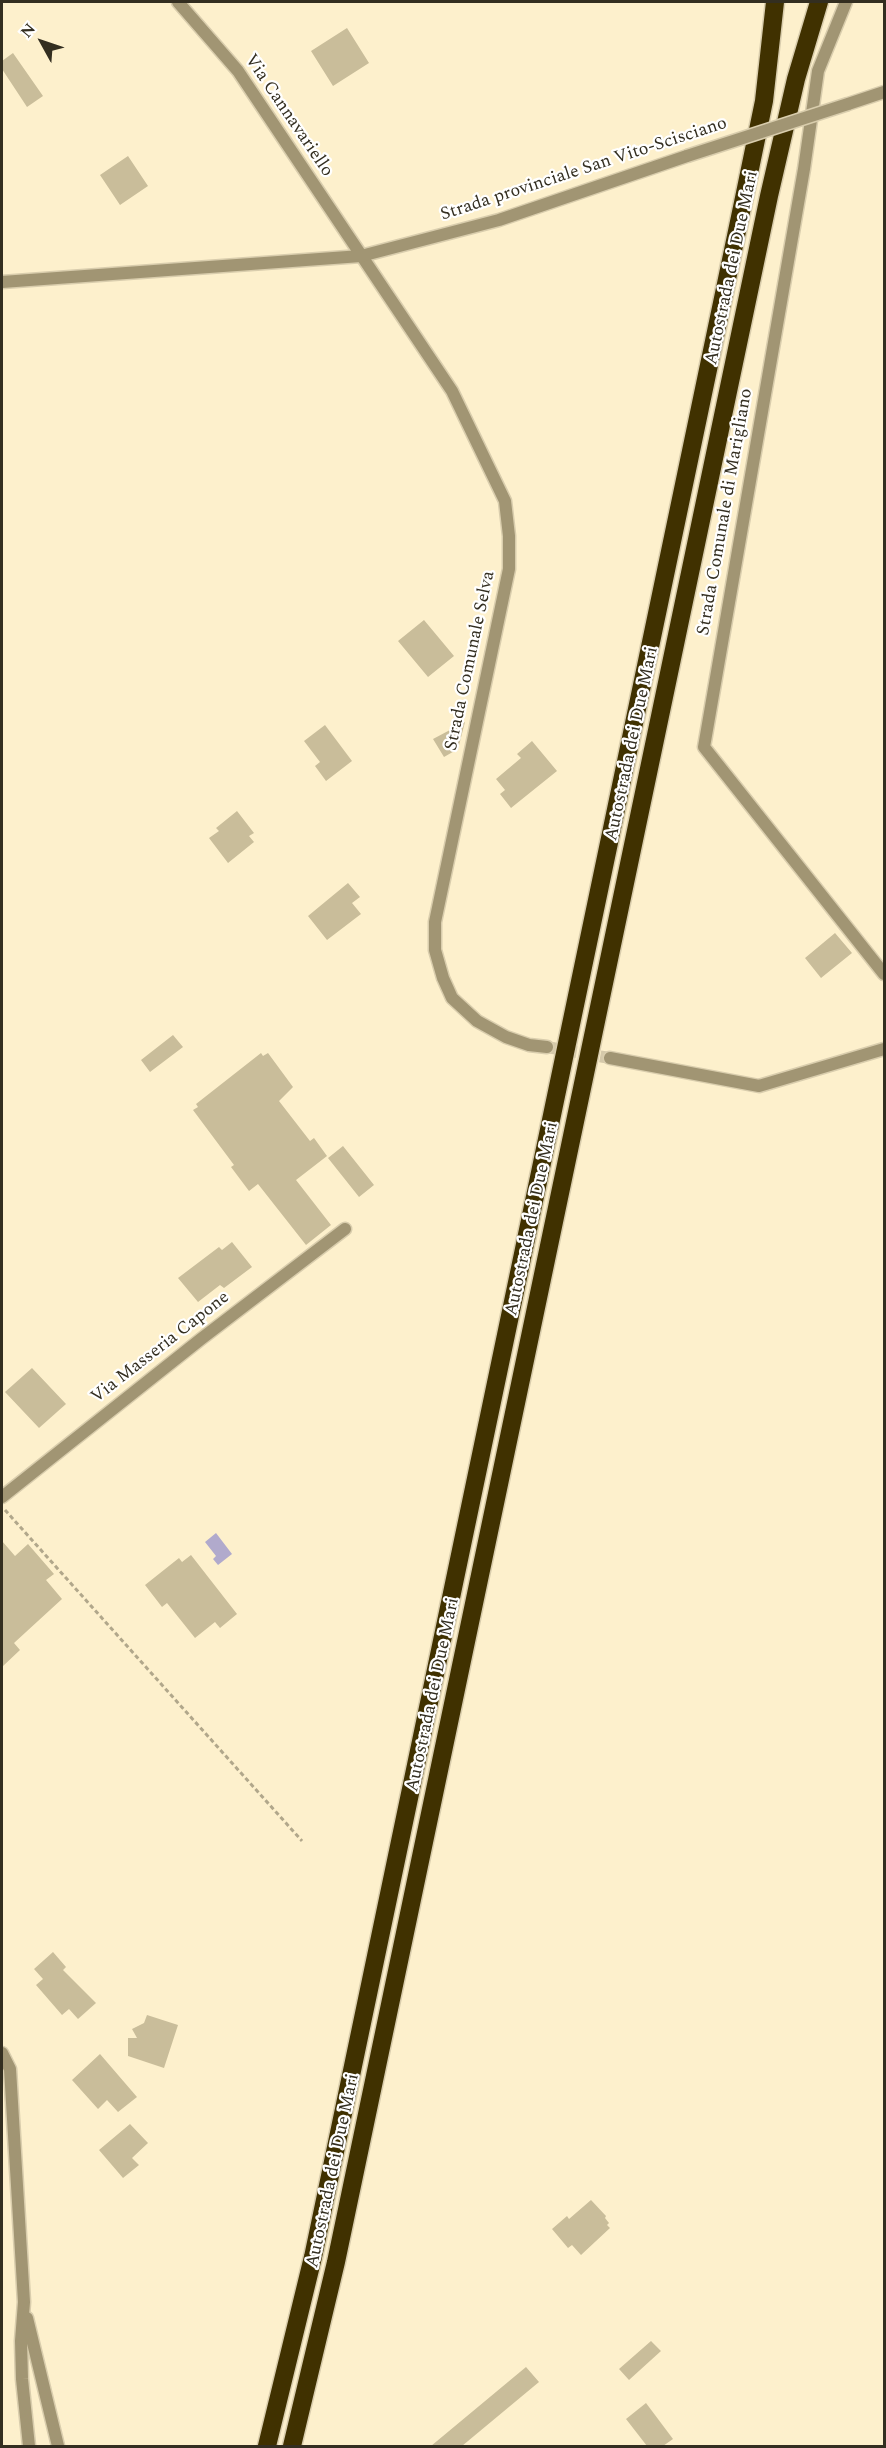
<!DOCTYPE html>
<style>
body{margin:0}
#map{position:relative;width:886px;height:2448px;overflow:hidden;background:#fdf0cc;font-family:Spectral,serif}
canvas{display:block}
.frame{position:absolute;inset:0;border:3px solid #332e20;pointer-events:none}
.north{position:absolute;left:12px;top:12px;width:60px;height:60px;-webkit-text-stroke:4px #fff;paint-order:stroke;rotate:310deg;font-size:16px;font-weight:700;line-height:24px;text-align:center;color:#332e20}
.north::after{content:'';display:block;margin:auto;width:21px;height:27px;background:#332e20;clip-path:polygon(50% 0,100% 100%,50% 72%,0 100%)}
</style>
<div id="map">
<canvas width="886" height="2448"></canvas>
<div class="frame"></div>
<div class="north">N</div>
</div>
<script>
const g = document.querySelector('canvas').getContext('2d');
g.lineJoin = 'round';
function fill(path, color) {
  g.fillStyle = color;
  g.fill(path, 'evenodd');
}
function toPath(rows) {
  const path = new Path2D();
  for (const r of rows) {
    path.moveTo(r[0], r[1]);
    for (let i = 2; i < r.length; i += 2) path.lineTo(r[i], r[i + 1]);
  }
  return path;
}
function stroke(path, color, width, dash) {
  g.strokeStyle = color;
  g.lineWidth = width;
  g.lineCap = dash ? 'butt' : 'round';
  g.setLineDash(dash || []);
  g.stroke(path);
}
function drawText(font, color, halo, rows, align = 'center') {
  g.font = font + ' Spectral,serif';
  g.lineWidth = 4.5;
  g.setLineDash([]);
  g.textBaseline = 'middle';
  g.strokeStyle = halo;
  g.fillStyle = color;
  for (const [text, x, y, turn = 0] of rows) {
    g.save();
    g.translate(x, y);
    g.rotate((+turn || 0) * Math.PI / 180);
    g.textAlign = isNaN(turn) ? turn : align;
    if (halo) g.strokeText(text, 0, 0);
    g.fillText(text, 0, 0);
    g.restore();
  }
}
fill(toPath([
 [216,1533,232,1554,218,1565,213,1559,216,1556,205,1542]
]), '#b1aacc');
fill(toPath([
 [347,28,369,63,333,86,311,51],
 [13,53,43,96,27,107,2,69,2,61],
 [128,156,148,186,120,205,100,175],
 [424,620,454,656,428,677,398,641],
 [465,722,458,749,444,757,433,739],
 [325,725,352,761,326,781,315,766,320,762,304,741],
 [532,741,557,771,511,808,500,794,505,790,496,779,521,758,517,754],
 [237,811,254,833,249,836,254,842,228,863,209,838,219,831,216,828],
 [348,883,360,897,352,903,361,914,327,940,308,916],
 [835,933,852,953,821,978,805,958],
 [173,1035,183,1047,150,1072,141,1060],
 [261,1053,263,1056,268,1053,293,1087,279,1101,310,1141,314,1138,327,1156,296,1180,331,1225,306,1245,258,1184,249,1191,231,1167,234,1165,193,1110,198,1107,196,1104],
 [343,1146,374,1185,359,1197,328,1158],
 [232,1242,252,1267,224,1288,220,1285,198,1302,178,1278,219,1247,222,1250],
 [32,1368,66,1404,39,1428,5,1392],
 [2,1541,15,1556,28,1544,54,1574,46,1580,62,1599,14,1643,20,1650,2,1667],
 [191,1555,237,1614,220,1628,215,1622,195,1638,167,1603,162,1607,145,1585,179,1558,182,1562],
 [53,1952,66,1967,63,1970,96,2003,78,2019,69,2009,62,2015,36,1985,43,1979,34,1969],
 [147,2015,178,2025,164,2068,128,2056,128,2038,137,2038,132,2029,144,2023],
 [100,2054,137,2097,118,2112,107,2100,98,2109,72,2080],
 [130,2124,148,2143,132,2158,139,2165,123,2178,99,2150],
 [591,2200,606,2216,605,2218,609,2223,607,2225,610,2228,581,2255,572,2245,568,2248,552,2229,567,2216,569,2219],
 [651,2341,661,2351,629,2380,619,2369],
 [526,2367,539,2382,462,2446,431,2446],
 [646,2403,673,2439,663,2446,647,2446,626,2419]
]), '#c9bd9a');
stroke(toPath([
 [547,1047,610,1058]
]), '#d5c9aa', 12, [12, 6]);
const minor = toPath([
 [178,2,238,71,452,391,505,501,509,536,509,569,435,922,435,950,443,978,452,998,477,1021,506,1037,529,1045,547,1047],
 [846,2,818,71,804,169,704,747,884,974],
 [610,1058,759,1086,884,1049],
 [2,1497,201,1339,345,1229],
 [2,2053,10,2069,24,2302,21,2341,22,2379,29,2446],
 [27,2318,58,2446]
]);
const tertiary = toPath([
 [848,104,884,92],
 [2,282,361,256,499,220,687,156]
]);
const motorway = toPath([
 [267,2446,313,2257,745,193,764,101,775,2],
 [292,2446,336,2262,769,196,796,79,819,2]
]);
stroke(minor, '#d9cdad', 15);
stroke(tertiary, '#d9cdad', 15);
stroke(motorway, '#d9cdad', 21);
stroke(toPath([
 [5,1510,302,1841]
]), '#b1a78b', 3, [4.5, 3]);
stroke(minor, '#a19573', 12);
stroke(tertiary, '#a19573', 12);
stroke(motorway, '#403100', 18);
const tertiaryBridge = toPath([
 [687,156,848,104]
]);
stroke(tertiaryBridge, '#d9cdad', 15, []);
stroke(tertiaryBridge, '#a19573', 12);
drawText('18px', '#332e20', '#fff', [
 ["Via Cannavariello",288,116,56],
 ["Strada provinciale San Vito-Scisciano",584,170,-18],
 ["Autostrada dei Due Mari",733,268,-78],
 ["Strada Comunale di Marigliano",726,512,-80],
 ["Strada Comunale Selva",471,661,-78],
 ["Autostrada dei Due Mari",633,744,-78],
 ["Autostrada dei Due Mari",533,1219,-78],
 ["Via Masseria Capone",161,1348,-38],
 ["Autostrada dei Due Mari",434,1695,-78],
 ["Autostrada dei Due Mari",334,2171,-78]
]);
</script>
